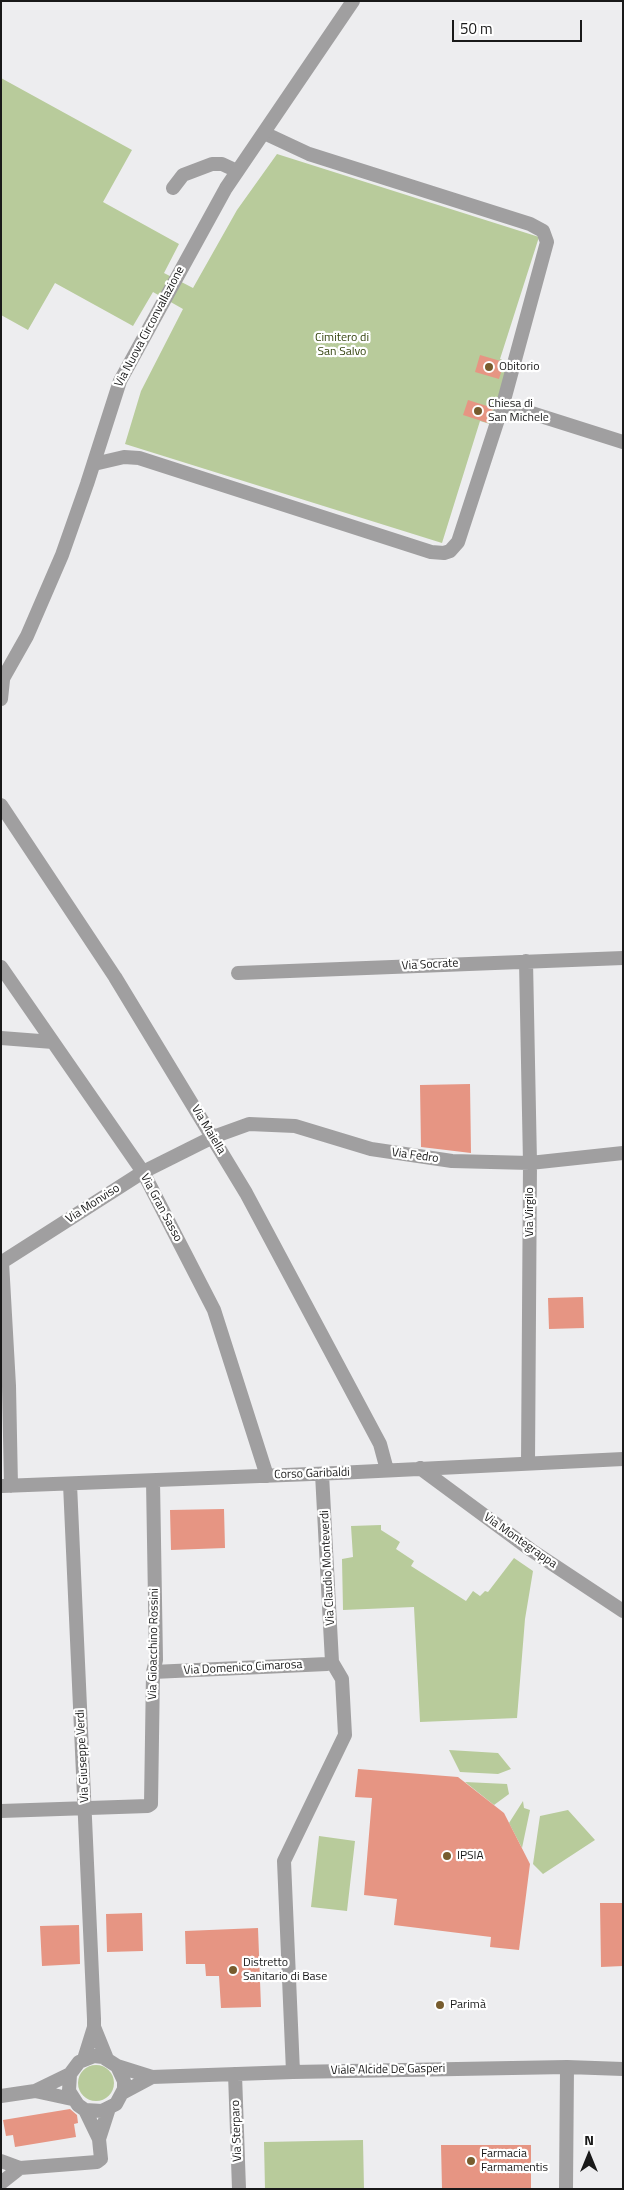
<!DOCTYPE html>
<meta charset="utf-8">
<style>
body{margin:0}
#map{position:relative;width:624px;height:2190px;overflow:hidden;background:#ededef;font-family:"Titillium Web",sans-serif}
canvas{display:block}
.frame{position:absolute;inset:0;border:2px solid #191919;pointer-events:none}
.north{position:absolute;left:564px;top:2130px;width:50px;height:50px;-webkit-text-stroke:4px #fff;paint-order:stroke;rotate:0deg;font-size:14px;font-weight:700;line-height:20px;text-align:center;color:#191919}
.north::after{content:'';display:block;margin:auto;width:18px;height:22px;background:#191919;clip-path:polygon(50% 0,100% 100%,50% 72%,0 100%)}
.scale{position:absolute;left:452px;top:20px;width:130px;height:22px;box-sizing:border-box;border:2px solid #191919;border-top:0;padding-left:6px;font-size:15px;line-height:18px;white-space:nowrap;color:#191919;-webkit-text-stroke:4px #fff;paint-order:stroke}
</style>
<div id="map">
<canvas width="624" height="2190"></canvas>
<div class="frame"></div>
<div class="north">N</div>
<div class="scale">50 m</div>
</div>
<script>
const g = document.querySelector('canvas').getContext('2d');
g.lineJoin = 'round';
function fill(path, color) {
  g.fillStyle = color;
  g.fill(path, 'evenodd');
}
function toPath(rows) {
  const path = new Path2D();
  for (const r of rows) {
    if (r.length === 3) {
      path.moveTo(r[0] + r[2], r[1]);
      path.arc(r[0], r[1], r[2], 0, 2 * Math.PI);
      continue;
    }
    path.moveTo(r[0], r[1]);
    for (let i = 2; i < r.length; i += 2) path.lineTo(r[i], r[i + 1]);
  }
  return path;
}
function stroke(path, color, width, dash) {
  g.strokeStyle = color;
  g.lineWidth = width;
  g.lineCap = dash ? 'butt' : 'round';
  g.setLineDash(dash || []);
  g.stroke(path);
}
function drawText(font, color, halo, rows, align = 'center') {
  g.font = font + ' "Titillium Web",sans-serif';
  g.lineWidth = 4.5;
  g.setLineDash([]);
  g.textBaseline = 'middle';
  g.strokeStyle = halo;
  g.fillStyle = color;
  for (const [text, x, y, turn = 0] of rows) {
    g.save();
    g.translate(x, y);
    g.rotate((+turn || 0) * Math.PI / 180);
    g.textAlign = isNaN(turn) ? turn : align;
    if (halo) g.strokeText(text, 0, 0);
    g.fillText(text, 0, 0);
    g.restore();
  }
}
fill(toPath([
 [1,78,132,150,103,202,179,244,164,273,193,288,237,210,277,154,539,237,500,359,512,364,493,425,480,421,442,543,125,444,141,391,183,309,153,292,133,326,55,283,28,330,1,315],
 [381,1525,381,1530,400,1542,396,1549,414,1561,411,1566,466,1601,473,1591,480,1596,485,1591,488,1592,514,1558,533,1571,525,1619,517,1718,420,1722,414,1607,343,1610,342,1559,353,1557,351,1526],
 [449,1750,498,1753,511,1769,498,1774,460,1772],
 [465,1782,507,1784,509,1794,494,1805],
 [523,1801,524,1808,530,1810,522,1848,509,1823],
 [568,1810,595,1840,543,1874,533,1864,540,1816],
 [319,1836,355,1841,347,1911,311,1907],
 [96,2083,18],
 [363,2140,364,2189,265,2189,264,2142]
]), '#b8cb9b');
fill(toPath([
 [480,355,504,362,499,379,475,372],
 [468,400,493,408,488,423,463,415],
 [470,1084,471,1153,421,1147,420,1085],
 [583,1297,584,1328,549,1329,548,1298],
 [224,1509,225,1548,171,1550,170,1510],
 [358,1769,458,1777,504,1813,530,1864,519,1950,490,1947,491,1937,394,1925,397,1899,364,1895,372,1798,355,1797],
 [600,1903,623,1903,623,1966,601,1967],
 [142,1913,143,1951,107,1952,106,1914],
 [79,1925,80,1964,42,1966,40,1926],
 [258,1928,261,2007,221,2008,219,1976,206,1976,205,1964,186,1964,185,1931],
 [70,2109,77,2115,78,2123,74,2124,76,2137,15,2147,13,2135,6,2136,3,2120],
 [441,2145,531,2145,531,2189,442,2189]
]), '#e69583');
stroke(toPath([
 [173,188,183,175,212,164,222,164,237,171],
 [503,404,623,442],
 [94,464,124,457,139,458,431,552,444,553,450,551,458,542,503,404,547,242,543,231,530,224,309,154,264,133],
 [1,805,115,977,246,1193,380,1444,387,1470],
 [526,961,530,1163,528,1463],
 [1,967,143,1172,214,1310,267,1476],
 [238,973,623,958],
 [1,1038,53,1042],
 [420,1468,531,1550,623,1611],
 [322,1474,332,1662],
 [70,1484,94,2019,94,2027,84,2059],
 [2,1486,337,1473,623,1459],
 [11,1486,9,1386,2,1262,143,1172,213,1137,249,1124,295,1126,371,1149,452,1161,530,1163,623,1153],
 [153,1672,327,1664,332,1662],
 [1,1811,148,1806,151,1804,153,1672,156,1660,153,1481],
 [94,2027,107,2059],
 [117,2066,124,2081,124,2089,116,2104,102,2111,85,2110,78,2105,69,2091,70,2074,79,2062,94,2056,103,2057,117,2066,152,2077,293,2072,567,2067,623,2069],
 [293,2072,284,1861,345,1735,342,1679,332,1662],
 [235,2074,239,2189],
 [35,2091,72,2099],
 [122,2093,152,2077],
 [1,2096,35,2091,70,2074],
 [99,2139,109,2108],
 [1,2161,20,2168,97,2162,101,2159,99,2139,85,2110],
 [1,2183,20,2168],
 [566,2189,567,2067]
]), '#a09fa0', 14);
stroke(toPath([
 [1,682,27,636,62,555,87,484,120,381,226,188,353,1],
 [1,699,3,680]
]), '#a09fa0', 14);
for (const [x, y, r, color] of [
 [489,367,5,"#775c2e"],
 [478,411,5,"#775c2e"],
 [447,1856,5,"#775c2e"],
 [233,1970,5,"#775c2e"],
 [440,2005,5,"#775c2e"],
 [471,2161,5,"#775c2e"]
]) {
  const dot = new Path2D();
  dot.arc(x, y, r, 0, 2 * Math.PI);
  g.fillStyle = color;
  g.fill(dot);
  stroke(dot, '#fff', 2);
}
drawText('12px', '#191919', '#fff', [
 ["Via Nuova Circonvallazione",150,327,-62],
 ["Via Socrate",430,965,-3],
 ["Via Maiella",208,1130,59],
 ["Via Fedro",415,1156,8],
 ["Via Monviso",93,1204,-33],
 ["Via Gran Sasso",161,1208,62],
 ["Via Virgilo",530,1212,-90],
 ["Corso Garibaldi",312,1474,-2],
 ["Via Montegrappa",520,1541,35],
 ["Via Claudio Monteverdi",328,1568,-93],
 ["Via Gioacchino Rossini",154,1644,-89],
 ["Via Domenico Cimarosa",243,1668,-3],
 ["Via Giuseppe Verdi",83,1756,-93],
 ["Viale Alcide De Gasperi",388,2070,-1],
 ["Via Sterparo",237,2131,-92]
]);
drawText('12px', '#33430d', '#fff', [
 ["Cimitero di",342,338],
 ["San Salvo",342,352]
]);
drawText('12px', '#191919', '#fff', [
 ["Obitorio",499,367],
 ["Chiesa di",488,404],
 ["San Michele",488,418],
 ["IPSIA",457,1856],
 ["Distretto",243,1963],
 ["Sanitario di Base",243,1977],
 ["Parimà",450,2005],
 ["Farmacia",481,2154],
 ["Farmamentis",481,2168]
], 'left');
</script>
